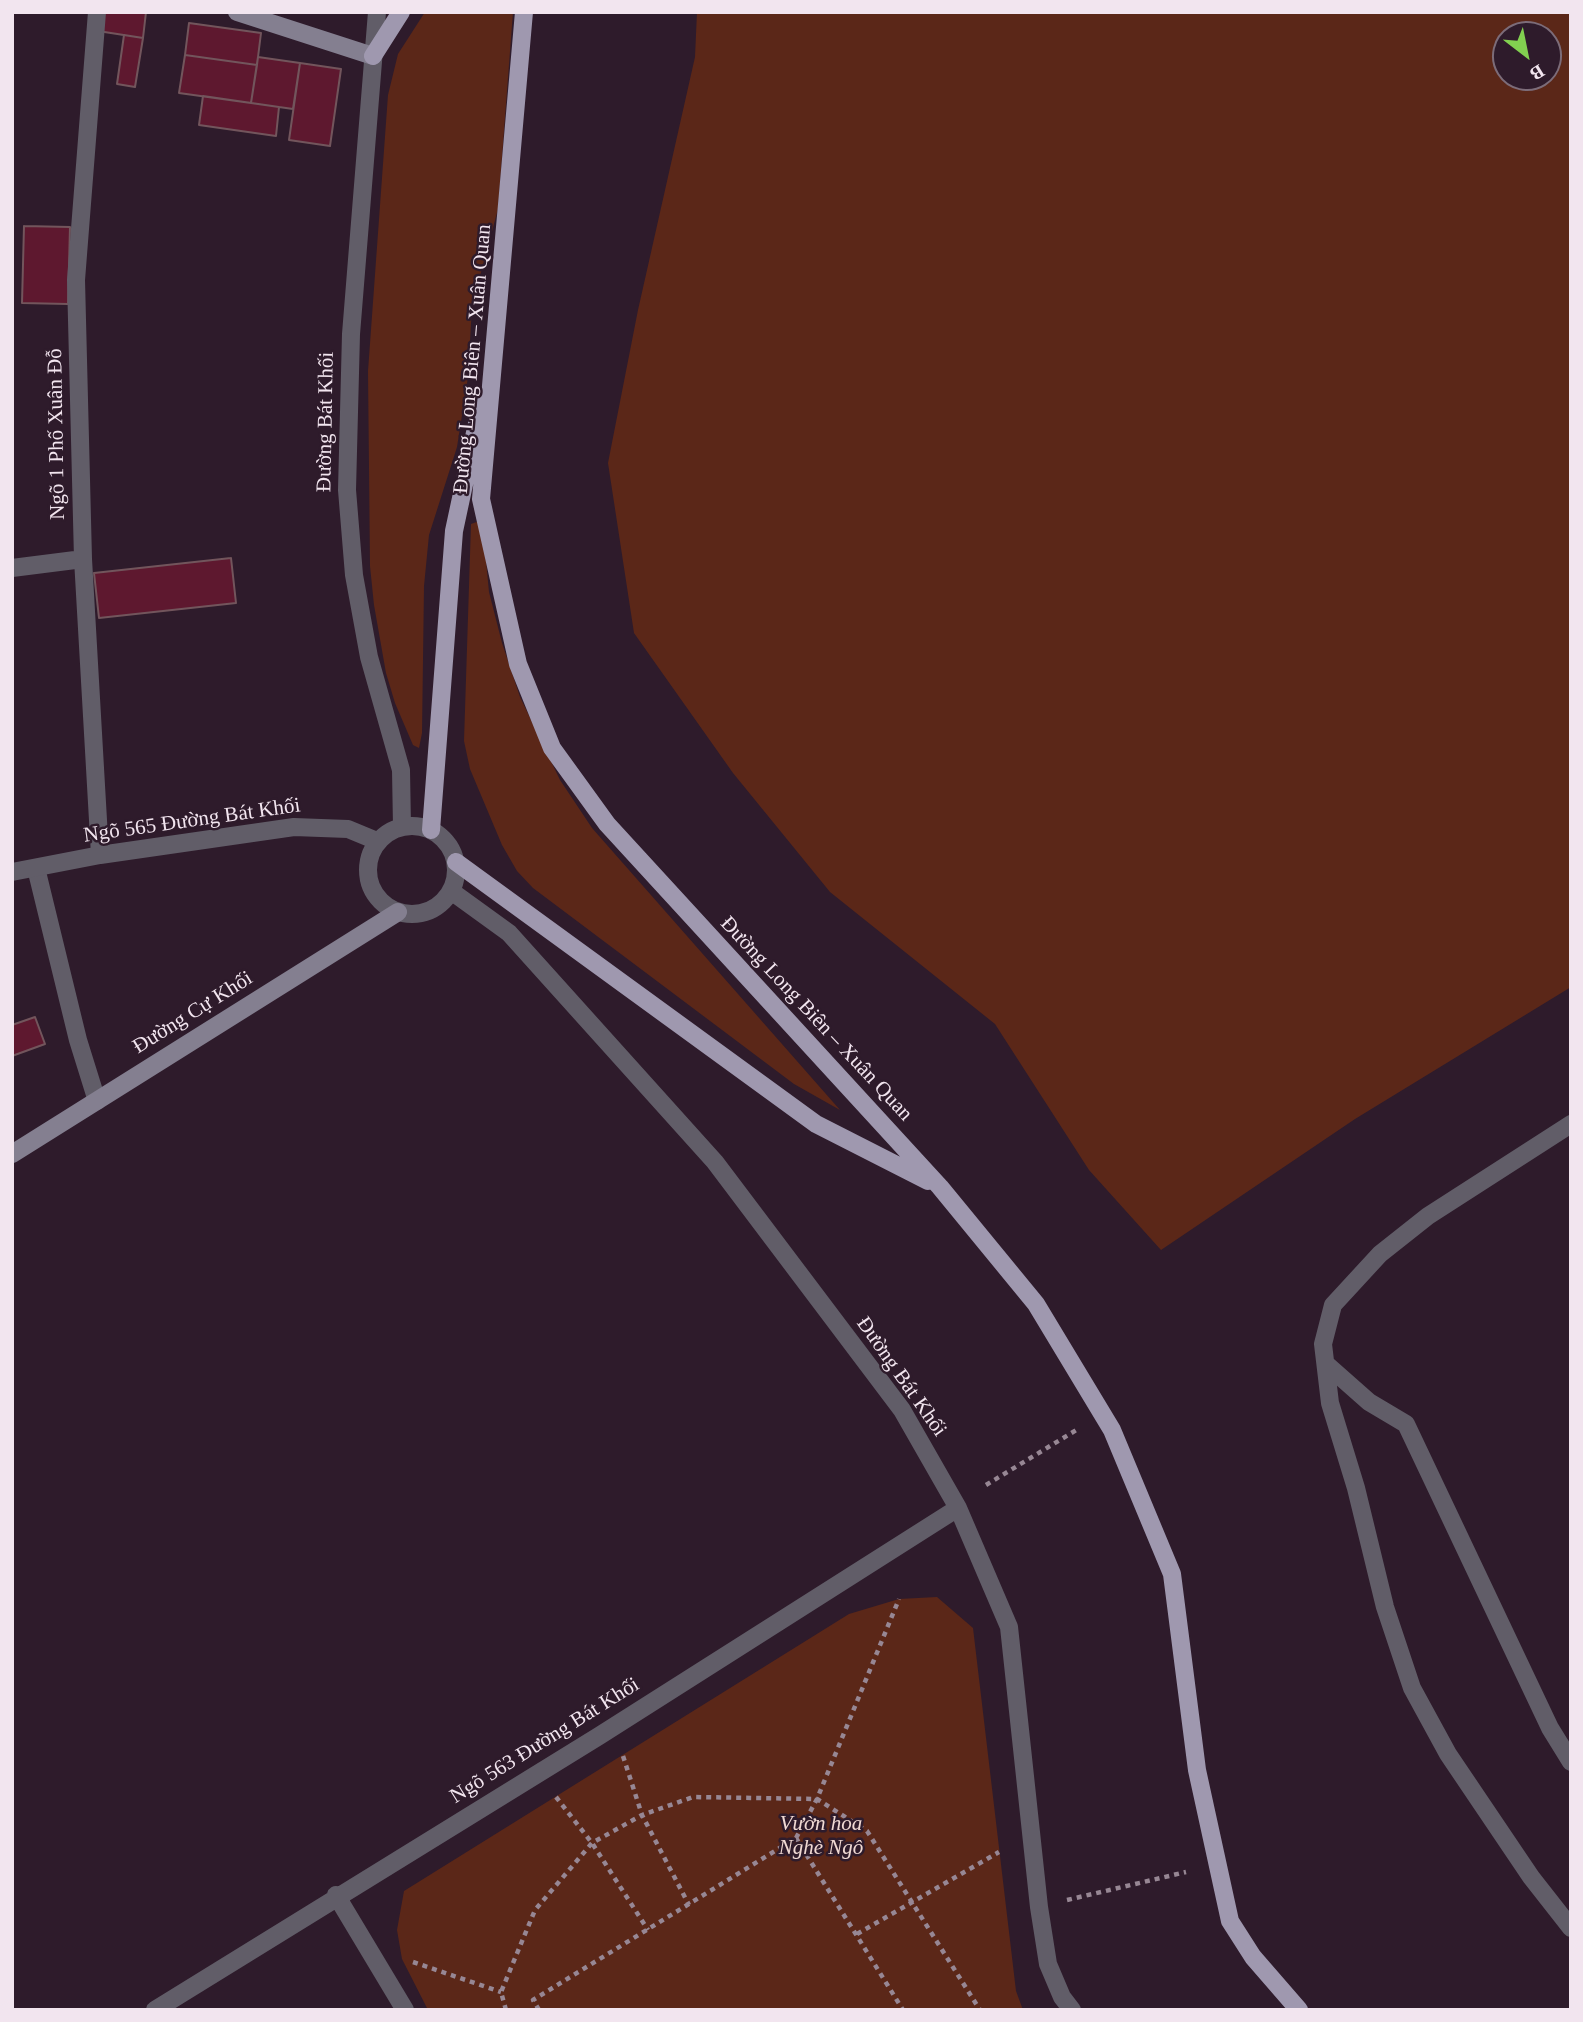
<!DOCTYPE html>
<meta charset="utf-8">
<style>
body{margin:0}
#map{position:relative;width:1583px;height:2022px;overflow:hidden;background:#2e1b2b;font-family:Georgia,serif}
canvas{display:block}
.frame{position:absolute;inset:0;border:14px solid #f2e5ef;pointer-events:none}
.north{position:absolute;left:1492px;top:21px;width:70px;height:70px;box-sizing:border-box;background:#2e1b2b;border:2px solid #7c6c79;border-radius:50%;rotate:148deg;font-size:19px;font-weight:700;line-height:28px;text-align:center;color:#f2e5ef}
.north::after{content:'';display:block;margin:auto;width:24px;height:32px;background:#82d050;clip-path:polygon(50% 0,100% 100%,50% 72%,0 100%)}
</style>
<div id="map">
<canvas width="1583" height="2022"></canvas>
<div class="frame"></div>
<div class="north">B</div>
</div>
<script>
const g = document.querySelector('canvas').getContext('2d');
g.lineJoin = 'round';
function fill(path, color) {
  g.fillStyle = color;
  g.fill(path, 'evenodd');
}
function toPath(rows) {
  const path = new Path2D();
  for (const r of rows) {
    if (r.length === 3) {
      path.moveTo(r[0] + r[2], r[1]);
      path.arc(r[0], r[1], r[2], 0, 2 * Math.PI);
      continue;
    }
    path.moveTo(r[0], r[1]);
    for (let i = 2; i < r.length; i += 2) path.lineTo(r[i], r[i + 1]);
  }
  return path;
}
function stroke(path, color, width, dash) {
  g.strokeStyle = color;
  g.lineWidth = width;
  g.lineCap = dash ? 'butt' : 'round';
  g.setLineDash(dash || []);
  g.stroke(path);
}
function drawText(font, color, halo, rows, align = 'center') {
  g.font = font + ' Georgia,serif';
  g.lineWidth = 5;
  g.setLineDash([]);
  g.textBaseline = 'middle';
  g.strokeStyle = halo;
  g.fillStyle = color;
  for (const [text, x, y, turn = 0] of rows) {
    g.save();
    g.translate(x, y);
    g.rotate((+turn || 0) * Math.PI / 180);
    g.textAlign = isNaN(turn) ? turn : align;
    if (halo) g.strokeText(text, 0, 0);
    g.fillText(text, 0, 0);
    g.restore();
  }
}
fill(toPath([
 [425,12,513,12,498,209,472,306,468,377,457,447,429,535,424,586,422,733,419,748,413,745,395,703,386,673,374,605,370,566,368,371,388,95,398,54],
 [697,12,1571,12,1571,987,1355,1119,1161,1250,1089,1170,995,1024,830,892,733,773,634,633,608,463,638,310,695,57],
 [1506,35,1548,35,1548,77,1506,77],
 [482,520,489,592,502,643,520,697,560,780,592,828,840,1110,794,1084,533,888,517,871,502,845,470,769,464,741,471,524],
 [937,1597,973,1628,1016,1991,1023,2010,428,2010,402,1959,397,1930,404,1891,849,1614,899,1599]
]), '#5b2718');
const building = toPath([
 [101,12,146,12,143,38,98,31,101,12],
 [189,23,261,33,257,65,185,55,189,23],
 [124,35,143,38,135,87,117,84,124,35],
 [185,55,257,65,251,103,179,93,185,55],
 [258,57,300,63,293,109,251,103,258,57],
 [300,63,341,69,330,146,289,140,300,63],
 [203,96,279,107,276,136,199,125,203,96],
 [24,226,70,227,68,304,22,303,24,226],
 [231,558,236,603,99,618,94,573,231,558],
 [35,1017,45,1044,12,1056,12,1025,35,1017]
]);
fill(building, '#5e182f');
stroke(building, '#72555c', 2);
stroke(toPath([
 [986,1485,1078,1429],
 [623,1756,642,1815,689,1905],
 [556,1797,592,1843,648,1930],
 [796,1838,817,1799,899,1599],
 [1067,1900,1186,1872],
 [857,1934,999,1852],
 [413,1962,501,1992],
 [506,2010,501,1992,535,1910,592,1843,642,1815,693,1797,817,1799,867,1831,980,2010],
 [539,2010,533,2000,796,1838,903,2010]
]), '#978794', 4.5, [5, 5]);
stroke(toPath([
 [36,868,78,1040,97,1101],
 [1571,1124,1428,1216,1380,1254,1333,1305,1323,1344,1330,1403,1356,1488,1385,1607,1412,1688,1448,1754,1531,1877,1571,1928],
 [1326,1364,1369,1402,1406,1424,1550,1728,1571,1762]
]), '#615d68', 18);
stroke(toPath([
 [97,12,76,280,83,559,100,855],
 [377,12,351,334,347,490,354,575,369,657,401,770,402,827],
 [12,568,83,559],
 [412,870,44],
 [12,872,100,855,294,827,348,829,377,841],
 [451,891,509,933,715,1162,902,1410,958,1508,1009,1627,1039,1907,1048,1964,1062,1997,1072,2010],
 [336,1895,405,2010],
 [155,2010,599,1736,958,1508]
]), '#615d68', 18);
stroke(toPath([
 [237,12,373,56],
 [12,1154,398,912]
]), '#847f90', 18);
stroke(toPath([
 [524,12,481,499,518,664,552,748,607,824,940,1187,1036,1304,1112,1430,1172,1574,1197,1770,1230,1921,1253,1957,1299,2010],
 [373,56,401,12],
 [431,830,454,531,482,400],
 [456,862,816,1124,928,1181]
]), '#9f98af', 18);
drawText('21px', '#f2e5ef', '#2e1b2b', [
 ["Đường Long Biên – Xuân Quan",473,359,-85],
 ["Đường Bát Khối",326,422,-89],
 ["Ngõ 1 Phố Xuân Đỗ",57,434,-91],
 ["Ngõ 565 Đường Bát Khối",192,821,-8],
 ["Đường Cự Khối",193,1013,-32],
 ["Đường Long Biên – Xuân Quan",816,1019,47],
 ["Đường Bát Khối",901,1377,55],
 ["Ngõ 563 Đường Bát Khối",545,1741,-32]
]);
drawText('italic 21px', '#f0d9d3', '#2e1b2b', [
 ["Vườn hoa",821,1824],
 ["Nghè Ngô",821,1848]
]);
</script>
